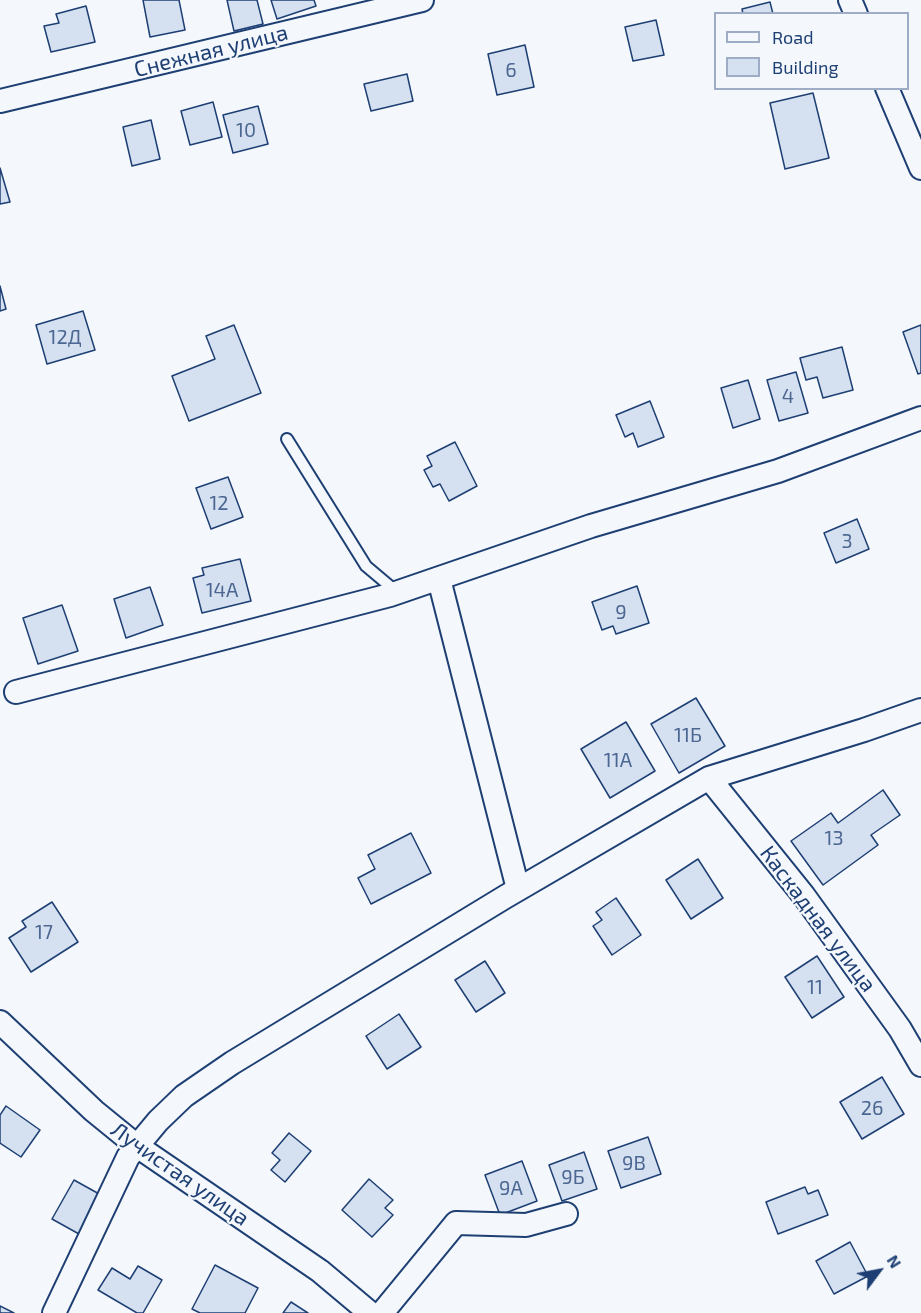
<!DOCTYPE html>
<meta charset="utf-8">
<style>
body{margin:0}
#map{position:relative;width:921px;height:1313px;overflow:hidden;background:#f4f7fb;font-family:"Exo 2",sans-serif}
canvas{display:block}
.legend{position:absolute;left:714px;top:12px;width:195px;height:78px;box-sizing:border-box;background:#f4f7fb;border:2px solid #9eadc5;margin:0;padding:8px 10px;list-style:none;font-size:18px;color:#1d3f73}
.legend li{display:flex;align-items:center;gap:12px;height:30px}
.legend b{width:30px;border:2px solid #9eadc5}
.north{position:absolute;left:849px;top:1241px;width:60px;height:60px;-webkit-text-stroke:4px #f4f7fb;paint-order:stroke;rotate:58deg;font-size:16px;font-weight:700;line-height:24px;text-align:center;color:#1d3f73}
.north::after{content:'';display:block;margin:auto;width:21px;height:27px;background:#1d3f73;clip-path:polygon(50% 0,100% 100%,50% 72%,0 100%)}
</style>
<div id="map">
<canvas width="921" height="1313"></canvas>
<ul class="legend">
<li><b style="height:8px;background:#f4f7fb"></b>Road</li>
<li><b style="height:16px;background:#d5e0f0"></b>Building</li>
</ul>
<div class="north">N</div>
</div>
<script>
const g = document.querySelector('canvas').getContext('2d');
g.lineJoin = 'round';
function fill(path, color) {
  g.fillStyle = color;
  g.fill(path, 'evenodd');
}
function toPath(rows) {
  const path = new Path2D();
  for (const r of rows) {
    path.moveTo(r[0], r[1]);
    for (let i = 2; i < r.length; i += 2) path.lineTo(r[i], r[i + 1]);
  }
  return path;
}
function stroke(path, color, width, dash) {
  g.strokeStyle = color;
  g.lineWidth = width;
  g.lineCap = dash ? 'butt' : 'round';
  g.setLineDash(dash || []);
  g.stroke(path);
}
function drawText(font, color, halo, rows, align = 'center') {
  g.font = font + ' "Exo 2",sans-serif';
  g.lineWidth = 4.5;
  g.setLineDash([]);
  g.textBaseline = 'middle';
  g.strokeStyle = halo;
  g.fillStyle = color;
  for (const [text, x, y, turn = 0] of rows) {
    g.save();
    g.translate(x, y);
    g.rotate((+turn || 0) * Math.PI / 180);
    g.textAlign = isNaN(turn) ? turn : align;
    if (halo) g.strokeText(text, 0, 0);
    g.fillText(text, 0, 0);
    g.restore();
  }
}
const building = toPath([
 [143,0,179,0,185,30,150,37,143,0],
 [227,0,257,0,263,24,234,31,227,0],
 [271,0,314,0,316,6,277,19,271,0],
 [770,2,773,14,743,14,742,9,770,2],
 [86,6,95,42,51,52,44,26,59,23,56,14,86,6],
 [656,20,664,55,633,61,625,27,656,20],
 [525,45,534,87,497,95,488,54,525,45],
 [407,74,413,101,371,111,364,84,407,74],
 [813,93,829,158,785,169,770,103,813,93],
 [213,102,222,137,190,145,181,111,213,102],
 [258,106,268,144,233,153,223,115,258,106],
 [151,120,160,159,132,166,123,127,151,120],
 [0,168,10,202,0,204,0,168],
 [0,286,6,309,0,311,0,286],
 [83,311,95,350,47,364,36,325,83,311],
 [234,325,261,393,189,421,172,376,215,359,206,336,234,325],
 [921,325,921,373,918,374,903,332,921,325],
 [842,347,853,390,823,398,817,377,806,380,800,358,842,347],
 [796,372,808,413,779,421,767,380,796,372],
 [748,380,760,419,733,428,721,388,748,380],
 [650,401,664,437,638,447,633,433,625,437,616,415,650,401],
 [455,442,477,486,449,501,440,484,433,487,424,470,432,466,427,456,455,442],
 [228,477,243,517,211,529,196,488,228,477],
 [857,519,869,549,836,563,824,533,857,519],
 [240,559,251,601,202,613,193,578,204,575,202,568,240,559],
 [637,586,649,623,616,634,613,626,602,630,592,602,637,586],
 [150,587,163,625,126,638,114,599,150,587],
 [62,605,78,651,38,664,23,618,62,605],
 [696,698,725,746,679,773,651,724,696,698],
 [626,722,655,771,610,798,581,749,626,722],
 [883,790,900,815,871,835,878,845,823,885,791,841,831,813,838,823,883,790],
 [411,833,431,873,371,904,358,878,375,869,368,855,411,833],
 [698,859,723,898,691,919,666,880,698,859],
 [616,898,641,935,612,955,593,926,602,920,596,912,616,898],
 [52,902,78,942,31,972,9,938,26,927,22,921,52,902],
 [817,956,844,997,812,1018,785,977,817,956],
 [485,961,505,993,476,1012,455,980,485,961],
 [399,1014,421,1047,387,1069,366,1036,399,1014],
 [882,1077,904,1114,862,1139,840,1102,882,1077],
 [6,1106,40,1130,21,1157,0,1143,0,1115,6,1106],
 [289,1133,311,1151,285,1182,271,1170,280,1160,272,1153,289,1133],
 [648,1137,661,1174,621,1188,608,1151,648,1137],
 [584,1152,597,1189,562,1201,549,1165,584,1152],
 [522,1161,537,1201,500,1215,485,1175,522,1161],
 [369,1179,393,1200,385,1208,393,1215,372,1237,342,1210,369,1179],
 [74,1180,101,1195,79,1234,52,1219,74,1180],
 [805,1187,808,1194,818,1190,828,1215,778,1234,766,1202,805,1187],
 [850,1242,868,1276,834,1294,816,1261,850,1242],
 [215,1265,258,1288,245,1313,200,1313,192,1309,215,1265],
 [138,1266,162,1280,143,1313,137,1313,98,1290,112,1268,130,1279,138,1266],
 [291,1302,308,1313,283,1313,291,1302],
 [0,1306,14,1313,0,1313,0,1306]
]);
fill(building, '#d5e0f0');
stroke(building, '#1d3f73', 1.5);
const service = toPath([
 [287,439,366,566,398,593]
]);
const minor = toPath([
 [850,0,856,14],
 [887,88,921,168],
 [0,101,422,0],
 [439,579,518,889],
 [16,692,390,595,591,526,778,471,921,418],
 [709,778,804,896,900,1029,921,1065],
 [0,1022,94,1111,137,1146,320,1271,370,1313],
 [54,1313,128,1157,158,1121,184,1096,232,1063,505,897,709,778,864,730,921,710],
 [382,1313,456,1223,526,1225,566,1214]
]);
stroke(service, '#1d3f73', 14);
stroke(minor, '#1d3f73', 26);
stroke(service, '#f4f7fb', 10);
stroke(minor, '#f4f7fb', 22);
drawText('20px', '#4b6792', null, [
 ["6",511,70],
 ["10",246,130],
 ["12Д",65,337],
 ["4",788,396],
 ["12",219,503],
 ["3",847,541],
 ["14А",222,590],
 ["9",621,612],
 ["11Б",688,735],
 ["11А",618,760],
 ["13",834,838],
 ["17",44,932],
 ["11",815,987],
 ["26",872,1108],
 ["9В",634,1163],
 ["9Б",573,1177],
 ["9А",511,1188]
]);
drawText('22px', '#1d3f73', '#f4f7fb', [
 ["Снежная улица",211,51,-14],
 ["Каскадная улица",818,919,53],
 ["Лучистая улица",180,1174,35]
]);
</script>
